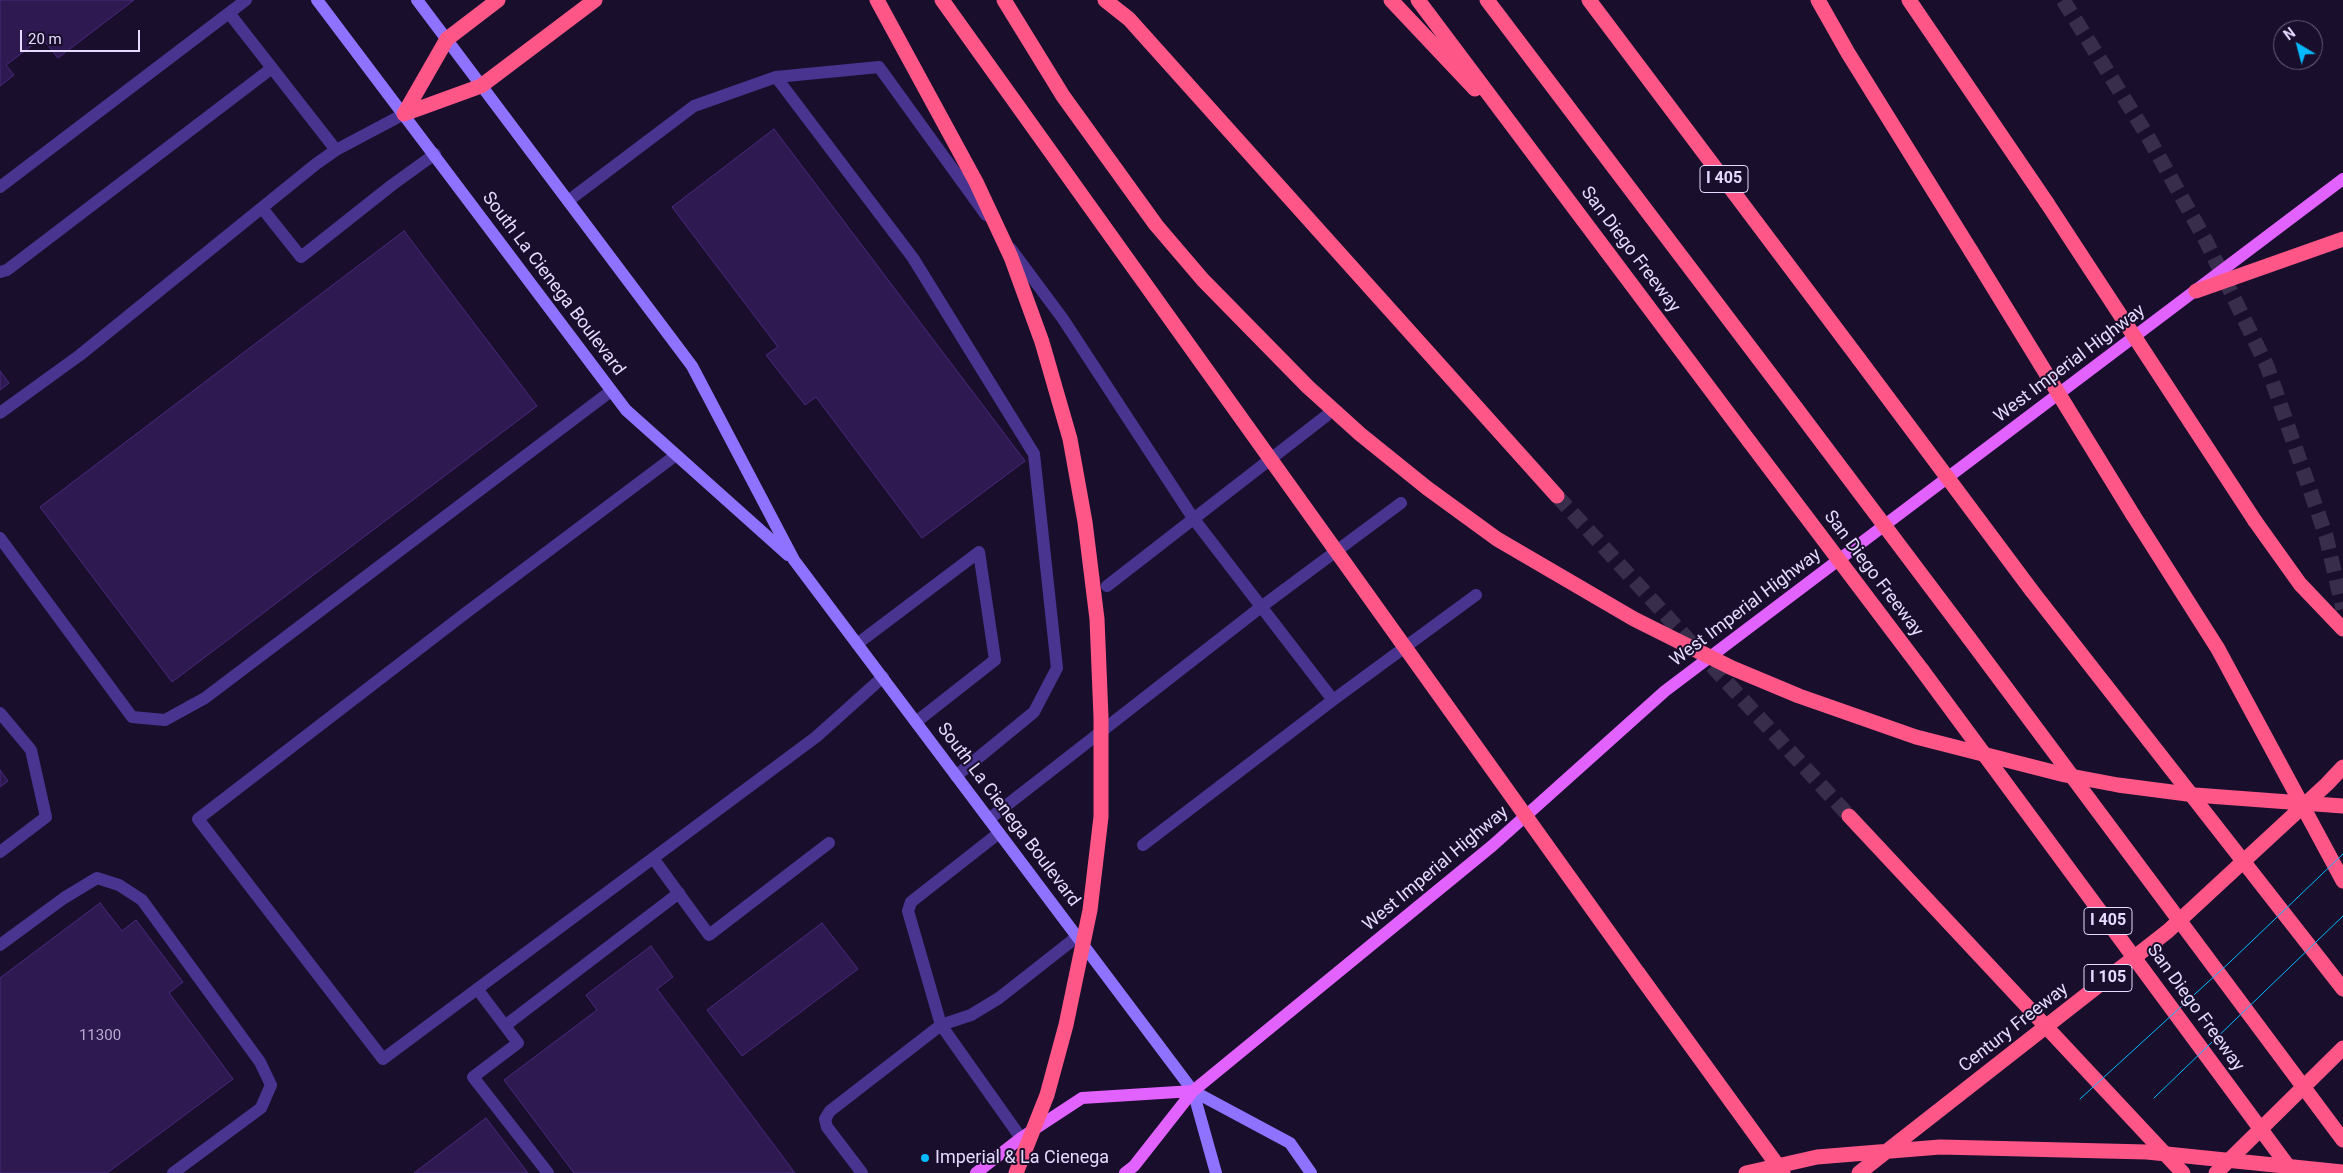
<!DOCTYPE html>
<style>
body{margin:0}
#map{position:relative;width:2343px;height:1173px;overflow:hidden;background:#190f2d;font-family:Roboto,sans-serif}
canvas{display:block}
.north{position:absolute;left:2273px;top:20px;width:50px;height:50px;box-sizing:border-box;background:#190f2d;border:1px solid #6b6181;border-radius:50%;rotate:323deg;font-size:14px;font-weight:700;line-height:20px;text-align:center;color:#e5dbff}
.north::after{content:'';display:block;margin:auto;width:18px;height:22px;background:#07b9ff;clip-path:polygon(50% 0,100% 100%,50% 72%,0 100%)}
.scale{position:absolute;left:20px;top:30px;width:120px;height:22px;box-sizing:border-box;border:2px solid #e5dbff;border-top:0;padding-left:6px;font-size:15px;line-height:18px;white-space:nowrap;color:#e5dbff;-webkit-text-stroke:4px #190f2d;paint-order:stroke}
</style>
<div id="map">
<canvas width="2343" height="1173"></canvas>
<div class="north">N</div>
<div class="scale">20 m</div>
</div>
<script>
const g = document.querySelector('canvas').getContext('2d');
g.lineJoin = 'round';
function fill(path, color) {
  g.fillStyle = color;
  g.fill(path, 'evenodd');
}
function toPath(rows) {
  const path = new Path2D();
  for (const r of rows) {
    path.moveTo(r[0], r[1]);
    for (let i = 2; i < r.length; i += 2) path.lineTo(r[i], r[i + 1]);
  }
  return path;
}
function stroke(path, color, width, dash) {
  g.strokeStyle = color;
  g.lineWidth = width;
  g.lineCap = dash ? 'butt' : 'round';
  g.setLineDash(dash || []);
  g.stroke(path);
}
function drawText(font, color, halo, rows, align = 'center') {
  g.font = font + ' Roboto,sans-serif';
  g.lineWidth = 4;
  g.setLineDash([]);
  g.textBaseline = 'middle';
  g.strokeStyle = halo;
  g.fillStyle = color;
  for (const [text, x, y, turn = 0] of rows) {
    g.save();
    g.translate(x, y);
    g.rotate((+turn || 0) * Math.PI / 180);
    g.textAlign = isNaN(turn) ? turn : align;
    if (halo) g.strokeText(text, 0, 0);
    g.fillText(text, 0, 0);
    g.restore();
  }
}
const building = toPath([
 [0,0,134,0,58,58,42,38,6,65,14,75,0,86,0,0],
 [774,129,1025,461,922,538,816,397,805,405,766,355,778,347,672,207,774,129],
 [404,231,537,406,172,682,40,507,404,231],
 [0,371,9,383,0,390,0,371],
 [0,770,8,781,0,787,0,770],
 [100,903,122,931,136,920,183,982,169,993,233,1079,107,1173,0,1173,0,978,100,903],
 [822,923,858,969,742,1056,707,1010,822,923],
 [651,946,673,977,657,989,795,1173,574,1173,504,1080,597,1010,586,995,651,946],
 [486,1118,528,1173,414,1173,418,1170,486,1118]
]);
fill(building, '#2e1950');
stroke(building, '#49297e', 1);
stroke(toPath([
 [2063,0,2147,135,2206,241,2267,366,2326,536,2343,609],
 [1557,496,1849,816]
]), '#382e4c', 15, [15, 8]);
stroke(toPath([
 [272,68,336,150],
 [776,77,913,258,1034,454,1057,668,1034,712,956,776],
 [0,187,246,0],
 [568,201,694,106,776,77,879,67,986,215],
 [262,208,301,257,392,185,435,154],
 [1011,249,1063,319,1193,518,1333,700,1143,845],
 [0,272,7,270,272,68,229,13],
 [0,413,80,355,316,164,336,150,404,114],
 [676,455,467,612,198,819,383,1059,816,737,883,677],
 [0,538,132,717,165,720,205,698,611,391],
 [1107,586,1326,416],
 [857,644,979,552,995,660,916,722],
 [1333,700,1476,595],
 [0,713,31,750,46,817,0,852],
 [989,819,1261,607,1401,503],
 [999,833,911,902,908,911,941,1025,1021,1138],
 [653,858,709,935,829,843],
 [0,945,64,898,97,878,119,885,142,900,260,1062,271,1085,261,1108,173,1173],
 [478,990,518,1043,473,1077,548,1173],
 [506,1025,679,893],
 [862,1173,827,1127,825,1119,830,1111,941,1025,971,1015,999,998,1078,936]
]), '#493590', 12);
stroke(toPath([
 [317,0,626,410,788,555],
 [417,0,692,366,794,560,1193,1091,1216,1173],
 [1193,1091,1290,1143,1311,1173]
]), '#8f72ff', 12);
stroke(toPath([
 [976,1173,1021,1138,1082,1098,1193,1091],
 [1125,1173,1134,1166,1193,1091,1492,846,1665,691,2343,179]
]), '#e162ff', 12);
stroke(toPath([
 [1105,0,1129,19,1557,496],
 [1391,0,1475,89],
 [1418,0,1749,441],
 [1487,0,1796,408],
 [1589,0,1859,359],
 [1818,0,1848,53,1971,251],
 [1909,0,2047,203],
 [404,114,481,86,595,0],
 [404,114,447,39,498,0],
 [2196,291,2343,239],
 [2133,515,2218,649,2343,881],
 [2255,521,2300,584,2343,629],
 [2032,591,2343,989],
 [1969,638,2343,1140],
 [1922,670,2293,1173],
 [1849,816,2183,1173],
 [1638,973,1783,1173]
]), '#ff5688', 15);
stroke(toPath([
 [2154,1098,2343,916],
 [2080,1099,2230,962,2343,854]
]), '#07b9ff', 1);
stroke(toPath([
 [877,0,976,182,1011,257,1042,342,1070,439,1085,522,1097,619,1101,717,1101,817,1090,910,1066,1025,1047,1095,1016,1173],
 [942,0,1638,973],
 [1004,0,1063,96,1156,225,1203,280,1308,387,1360,434,1427,488,1497,539,1634,619,1732,668,1799,696,1916,737,2065,775,2118,785,2195,795,2343,806],
 [2047,203,2255,521],
 [1971,251,2133,515],
 [1859,359,2032,591],
 [1796,408,1969,638],
 [1749,441,1922,670],
 [1746,1173,1817,1157,1940,1147,2147,1152,2343,1172],
 [1859,1173,2168,931,2327,784,2343,767],
 [2216,1173,2343,1048]
]), '#ff5688', 15);
for (const [x, y, r, color] of [
 [925,1158,5,"#07b9ff"]
]) {
  const dot = new Path2D();
  dot.arc(x, y, r, 0, 2 * Math.PI);
  g.fillStyle = color;
  g.fill(dot);
  stroke(dot, '#190f2d', 2);
}
drawText('15px', '#b7aad3', null, [
 ["11300",100,1036]
]);
for (const [x, y, w] of [
 [1724,179,48],
 [2108,921,48],
 [2108,978,48]
]) {
  const box = new Path2D();
  box.roundRect(x - w / 2, y - 13.5, w, 27, 4);
  g.fillStyle = '#190f2d';
  g.fill(box);
  stroke(box, '#e5dbff', 1);
}
drawText('bold 16px', '#e5dbff', null, [
 ["I 405",1724,179],
 ["I 405",2108,921],
 ["I 105",2108,978]
]);
drawText('18px', '#e5dbff', '#190f2d', [
 ["San Diego Freeway",1630,250,53],
 ["South La Cienega Boulevard",553,284,53],
 ["West Imperial Highway",2070,364,-37],
 ["San Diego Freeway",1873,574,53],
 ["West Imperial Highway",1746,608,-37],
 ["South La Cienega Boulevard",1008,815,53],
 ["West Imperial Highway",1436,869,-40],
 ["San Diego Freeway",2195,1008,54],
 ["Century Freeway",2014,1028,-38]
]);
drawText('18px', '#e5dbff', '#190f2d', [
 ["Imperial & La Cienega",935,1158]
], 'left');
</script>
